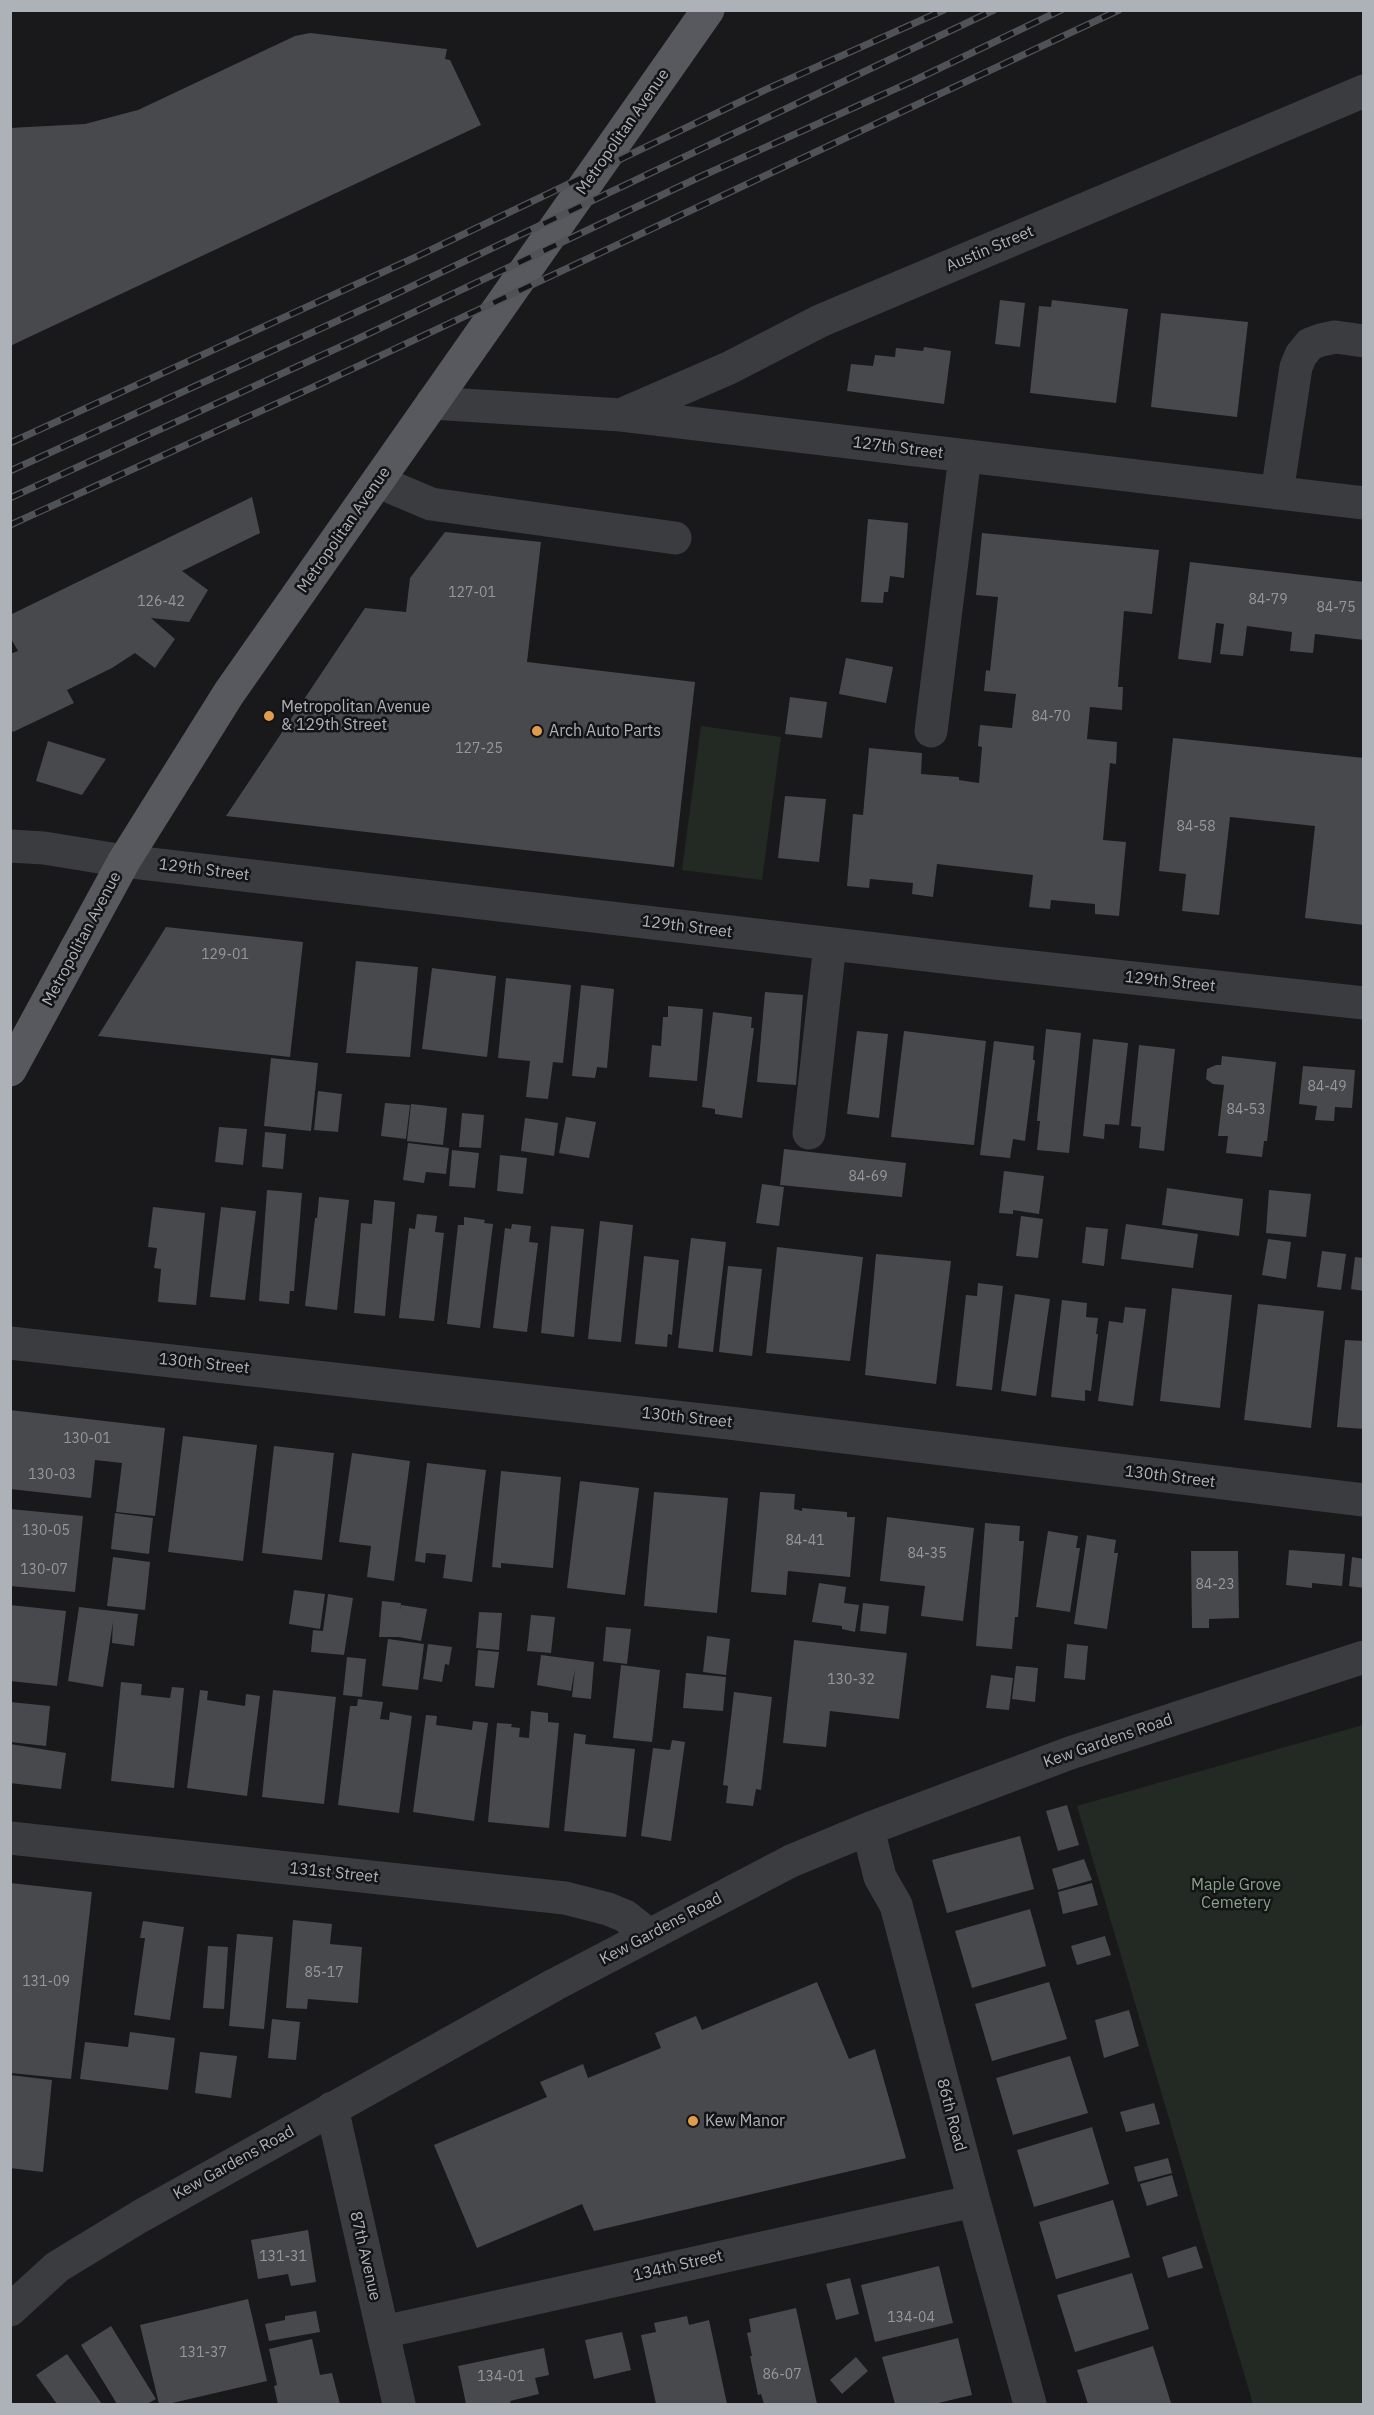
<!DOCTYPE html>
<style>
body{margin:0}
#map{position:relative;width:1374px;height:2415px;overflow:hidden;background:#19191b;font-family:"IBM Plex Sans",sans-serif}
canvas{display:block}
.frame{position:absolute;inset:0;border:12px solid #adb2b9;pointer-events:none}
</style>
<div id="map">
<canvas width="1374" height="2415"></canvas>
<div class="frame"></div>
</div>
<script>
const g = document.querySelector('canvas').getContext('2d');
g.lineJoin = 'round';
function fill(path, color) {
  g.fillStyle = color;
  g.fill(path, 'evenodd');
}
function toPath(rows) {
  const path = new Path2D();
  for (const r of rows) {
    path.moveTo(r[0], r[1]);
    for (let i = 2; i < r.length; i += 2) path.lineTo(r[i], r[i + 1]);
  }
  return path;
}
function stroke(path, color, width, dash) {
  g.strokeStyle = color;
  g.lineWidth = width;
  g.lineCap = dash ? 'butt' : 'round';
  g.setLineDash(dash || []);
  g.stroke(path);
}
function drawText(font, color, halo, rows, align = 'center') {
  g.font = font + ' "IBM Plex Sans",sans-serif';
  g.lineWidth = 5;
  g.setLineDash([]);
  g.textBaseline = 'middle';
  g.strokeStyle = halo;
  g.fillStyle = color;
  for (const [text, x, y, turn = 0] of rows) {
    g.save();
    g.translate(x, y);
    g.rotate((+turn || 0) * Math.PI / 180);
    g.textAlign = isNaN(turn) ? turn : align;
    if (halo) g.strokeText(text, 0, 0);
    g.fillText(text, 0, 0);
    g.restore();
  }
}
fill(toPath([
 [701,726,781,737,762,880,682,870],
 [1363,1725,1363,2404,1253,2404,1077,1806]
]), '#232a23');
fill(toPath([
 [310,33,447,49,445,59,450,60,481,125,10,346,10,128,85,124,138,110,295,36],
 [1000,300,1025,303,1020,347,995,344],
 [1052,300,1128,309,1116,403,1030,393,1039,306,1051,307],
 [1161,313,1248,322,1237,417,1151,407],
 [924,347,951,351,944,404,847,391,851,364,873,366,875,355,895,357,896,348,923,351],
 [252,497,260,533,182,571,208,590,189,622,151,618,175,639,155,668,135,653,112,668,67,690,74,703,13,732,10,728,10,654,18,651,10,637,10,615],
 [868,519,908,523,904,578,890,576,888,592,884,592,883,603,861,602],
 [445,532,541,542,527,662,695,682,674,867,226,816,365,608,406,612,410,578],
 [982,533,1159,550,1152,614,1124,611,1118,687,1123,687,1122,710,1090,707,1087,739,1117,742,1116,764,1110,763,1103,840,1126,842,1119,916,1095,914,1095,904,1051,900,1050,909,1029,907,1033,875,937,864,933,897,912,894,913,883,870,879,869,888,847,886,853,814,863,815,869,748,922,753,921,774,959,777,959,780,979,783,982,747,978,746,980,725,1012,728,1016,694,984,691,986,670,990,671,998,597,976,595],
 [1190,562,1364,582,1364,640,1315,634,1313,653,1290,651,1292,632,1247,626,1243,656,1220,654,1224,624,1216,623,1211,663,1178,659],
 [846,658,893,667,886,703,839,694],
 [790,697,827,702,822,738,785,734],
 [1173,738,1364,758,1364,925,1305,918,1315,826,1230,817,1219,915,1182,911,1186,874,1159,871],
 [48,741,106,759,82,795,36,781],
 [785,796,826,799,819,862,778,858],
 [166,927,303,942,290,1057,98,1036],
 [356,961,418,967,410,1057,346,1053],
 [432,968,496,976,487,1057,422,1049],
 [506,978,571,985,563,1063,553,1062,548,1099,526,1097,530,1061,498,1058],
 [581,985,614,989,607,1068,597,1067,595,1078,572,1076],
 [765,992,803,995,796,1085,757,1082],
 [668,1006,703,1009,697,1081,649,1077,652,1045,661,1046,663,1017,668,1017],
 [713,1012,752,1017,751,1028,754,1028,742,1118,715,1114,715,1109,702,1107],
 [1046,1029,1081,1033,1069,1153,1037,1150,1040,1121,1037,1121],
 [857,1031,888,1034,879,1118,847,1114],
 [904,1031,986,1041,974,1145,891,1137],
 [1093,1039,1128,1043,1119,1125,1105,1124,1104,1139,1083,1136],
 [994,1041,1034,1046,1033,1060,1035,1060,1025,1141,1013,1139,1010,1158,980,1155],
 [1139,1045,1175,1049,1164,1151,1139,1148,1141,1127,1131,1126],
 [1222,1056,1276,1062,1267,1141,1264,1141,1262,1157,1226,1153,1228,1136,1218,1136,1224,1085,1213,1084,1206,1079,1207,1069,1216,1065,1221,1065],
 [271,1058,318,1063,311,1131,264,1126],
 [1303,1066,1355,1070,1352,1108,1335,1107,1334,1121,1315,1120,1317,1106,1299,1104],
 [318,1091,342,1094,338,1132,314,1130],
 [385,1103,410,1105,406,1139,381,1136],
 [411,1104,447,1108,443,1145,407,1141],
 [462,1113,484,1115,481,1148,459,1147],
 [566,1117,596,1122,589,1158,559,1153],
 [525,1118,558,1123,554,1156,521,1151],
 [219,1127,247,1129,243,1165,215,1162],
 [265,1132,286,1134,283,1169,262,1167],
 [408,1143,449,1148,446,1174,426,1172,424,1183,403,1180],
 [784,1149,906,1163,902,1197,780,1185],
 [452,1150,479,1153,475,1188,449,1186],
 [500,1155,527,1158,523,1194,497,1191],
 [1004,1171,1044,1176,1039,1214,1013,1210,1013,1214,999,1213],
 [762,1184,784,1187,779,1226,756,1223],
 [1167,1188,1243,1199,1239,1236,1162,1225],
 [267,1190,302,1193,294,1291,290,1291,289,1304,259,1301],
 [1269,1190,1311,1194,1306,1237,1266,1233],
 [319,1197,349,1200,337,1310,305,1306,315,1218,317,1218],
 [374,1200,395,1202,385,1316,354,1313,361,1223,372,1224],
 [153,1207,205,1213,196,1305,158,1302,161,1269,154,1268,157,1248,148,1247],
 [221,1207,256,1211,245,1300,210,1297],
 [417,1214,437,1216,435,1232,444,1233,434,1321,399,1318,409,1228,415,1229],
 [1021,1216,1043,1219,1038,1258,1016,1256],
 [464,1217,485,1220,484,1223,493,1224,480,1328,447,1324,458,1225,464,1225],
 [600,1221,633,1225,621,1342,588,1339],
 [512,1224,531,1226,529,1242,538,1243,527,1332,493,1328,505,1228,511,1229],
 [1126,1224,1198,1234,1193,1268,1121,1259],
 [551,1226,584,1229,574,1337,541,1333],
 [1086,1227,1108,1229,1104,1266,1082,1263],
 [691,1238,726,1242,713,1352,678,1348],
 [1268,1239,1291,1242,1286,1279,1262,1275],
 [777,1247,863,1257,850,1361,766,1353],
 [1322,1251,1346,1254,1341,1290,1317,1287],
 [876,1254,951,1261,936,1384,865,1375],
 [644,1256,679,1260,672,1335,668,1334,667,1347,635,1344],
 [1355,1257,1364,1258,1364,1291,1351,1289],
 [728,1266,762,1269,752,1356,719,1352],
 [978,1283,1003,1286,992,1390,956,1386,966,1295,977,1296],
 [1172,1288,1232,1295,1220,1408,1160,1401],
 [1015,1294,1050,1299,1036,1396,1001,1391],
 [1062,1300,1087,1303,1086,1317,1098,1318,1096,1334,1098,1334,1091,1391,1085,1390,1085,1401,1051,1397],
 [1258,1304,1324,1311,1311,1428,1244,1420],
 [1125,1307,1146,1309,1133,1406,1098,1401,1109,1321,1123,1323],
 [1345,1340,1364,1341,1364,1429,1337,1427],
 [10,1410,165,1428,155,1516,116,1512,122,1463,95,1460,91,1498,10,1489],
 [183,1436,257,1445,243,1561,168,1552],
 [274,1446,334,1453,322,1560,262,1553],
 [352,1453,410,1461,394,1581,367,1577,371,1546,339,1542],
 [427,1463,486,1470,472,1582,443,1578,446,1555,426,1553,425,1563,415,1561],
 [501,1471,561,1477,553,1568,501,1563,501,1568,492,1567],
 [580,1481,639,1488,625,1595,567,1588],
 [654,1492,728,1498,717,1613,644,1606],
 [760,1492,795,1494,794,1509,802,1511,802,1508,847,1512,847,1517,855,1517,850,1577,788,1571,786,1595,751,1592],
 [10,1509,83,1516,75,1592,10,1586],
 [115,1513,153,1518,149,1554,111,1549],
 [887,1517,974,1528,963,1621,921,1616,925,1586,880,1581],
 [985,1523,1020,1526,1019,1541,1024,1541,1018,1617,1015,1617,1012,1649,976,1646],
 [1048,1531,1078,1536,1076,1548,1080,1548,1070,1612,1036,1607],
 [1087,1535,1116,1540,1114,1553,1118,1553,1107,1629,1074,1624],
 [1289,1550,1345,1554,1342,1586,1312,1583,1312,1588,1286,1585],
 [1191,1551,1238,1551,1239,1618,1209,1619,1209,1628,1192,1628],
 [113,1557,150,1562,145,1610,107,1606],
 [1352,1557,1364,1559,1364,1588,1349,1586],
 [819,1583,846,1587,844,1603,859,1605,855,1632,842,1629,842,1626,812,1622],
 [294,1590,325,1594,320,1629,289,1624],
 [328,1594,353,1598,344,1655,311,1652,313,1630,323,1631],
 [382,1601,401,1603,400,1611,401,1605,427,1609,421,1641,399,1637,379,1637],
 [863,1603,889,1606,886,1634,860,1631],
 [10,1605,66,1611,57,1686,10,1681],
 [79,1607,138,1614,134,1646,112,1643,113,1622,103,1687,68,1681],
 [479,1612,502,1613,499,1650,476,1648],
 [531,1615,555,1617,551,1653,527,1651],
 [606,1627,631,1629,627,1664,603,1661],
 [707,1636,730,1639,726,1675,703,1672],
 [388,1639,424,1644,418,1690,382,1686],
 [794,1640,907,1653,899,1719,830,1711,826,1747,783,1743],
 [428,1644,452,1647,449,1665,445,1664,442,1682,423,1679],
 [1067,1644,1088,1646,1085,1680,1064,1678],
 [478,1650,499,1652,494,1688,475,1686],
 [541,1655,594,1662,591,1699,572,1697,575,1669,571,1691,537,1685],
 [347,1657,366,1659,362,1697,343,1695],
 [621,1665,660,1670,652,1742,613,1738],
 [1016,1666,1038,1668,1035,1702,1012,1699],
 [686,1673,726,1677,723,1711,683,1708],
 [991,1675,1013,1678,1009,1710,986,1708],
 [121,1682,142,1684,141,1695,170,1698,172,1687,184,1688,174,1788,111,1781],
 [200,1690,208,1691,207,1700,245,1706,246,1694,260,1696,247,1796,187,1788],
 [273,1690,336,1697,324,1804,262,1797],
 [734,1692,772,1697,761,1790,756,1789,753,1806,726,1803,728,1786,723,1785],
 [358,1699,383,1702,380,1719,389,1720,390,1712,412,1716,399,1813,338,1805,350,1706,357,1706],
 [10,1702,50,1706,46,1746,10,1742],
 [531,1711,548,1713,548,1722,559,1723,549,1828,488,1822,497,1723,512,1724,511,1727,520,1728,519,1737,529,1738],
 [426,1715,437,1716,436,1725,472,1730,473,1721,488,1723,474,1821,413,1812],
 [574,1733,586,1735,585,1744,635,1749,626,1837,564,1831],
 [672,1740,685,1742,671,1841,641,1836,653,1748,670,1750],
 [10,1744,66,1753,61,1789,10,1783],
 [1067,1805,1079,1845,1058,1851,1046,1811],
 [1020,1836,1034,1889,947,1913,932,1860],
 [1084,1859,1092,1880,1058,1890,1052,1869],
 [10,1883,92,1892,71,2079,10,2073],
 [1092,1883,1098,1905,1063,1914,1058,1892],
 [1030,1909,1046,1966,972,1988,955,1931],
 [293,1920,332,1924,330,1944,362,1947,358,2003,308,1999,307,2009,286,2008],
 [143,1921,184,1927,170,2020,134,2015,145,1938,140,1938],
 [237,1934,273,1937,264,2029,229,2026],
 [1105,1936,1111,1955,1077,1965,1071,1946],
 [208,1946,228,1947,224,2009,203,2008],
 [817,1982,849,2059,875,2049,906,2158,594,2231,582,2204,477,2248,434,2145,547,2097,540,2082,583,2064,588,2078,661,2048,655,2033,696,2016,702,2030],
 [1049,1982,1067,2039,992,2061,975,2004],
 [1129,2010,1139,2046,1104,2058,1095,2020],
 [272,2019,300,2022,296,2060,268,2058],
 [130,2032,175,2038,168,2090,80,2079,85,2042,128,2047],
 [200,2052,237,2056,231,2098,195,2093],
 [1070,2056,1088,2113,1013,2135,996,2078],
 [10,2075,52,2080,43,2172,10,2168],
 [1154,2103,1160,2124,1126,2132,1120,2112],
 [1092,2127,1109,2184,1034,2207,1017,2150],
 [1168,2158,1172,2173,1138,2182,1134,2167],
 [1172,2175,1178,2196,1147,2206,1140,2184],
 [1113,2200,1130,2257,1056,2279,1039,2222],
 [308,2230,316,2282,291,2286,288,2274,258,2279,251,2240],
 [1196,2246,1203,2268,1168,2278,1162,2257],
 [939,2266,953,2323,875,2342,861,2285],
 [1132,2273,1149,2329,1075,2352,1057,2295],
 [850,2278,859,2314,836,2320,826,2284],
 [248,2299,267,2381,168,2404,159,2404,140,2325],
 [796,2308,817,2404,764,2404,761,2394,758,2395,750,2356,752,2356,747,2333,751,2332,749,2319],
 [316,2311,320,2332,269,2341,265,2324,285,2320,285,2316],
 [687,2316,689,2325,709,2320,727,2404,656,2404,641,2335,656,2332,654,2323],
 [111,2326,156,2399,147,2404,117,2404,81,2345],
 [622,2332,631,2370,594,2379,585,2340],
 [958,2338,972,2395,934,2404,895,2404,882,2357],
 [312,2339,320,2375,332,2373,340,2404,278,2404,274,2386,277,2385,269,2349],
 [1153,2346,1171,2403,1088,2404,1077,2370],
 [544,2348,549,2375,535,2378,539,2394,510,2401,511,2404,466,2404,458,2366],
 [67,2354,102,2404,57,2404,36,2375],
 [856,2357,868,2371,842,2394,830,2380]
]), '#48494d');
stroke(toPath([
 [432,403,621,415,1364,503],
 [623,414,729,368,820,321,1364,91],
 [379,482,431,504,675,538],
 [1277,493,1296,367,1301,355,1310,344,1321,340,1335,337,1364,341],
 [931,731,965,456],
 [10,846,44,848,124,861,995,963,1364,1003],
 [809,1133,830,944],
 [10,1343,729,1423,1364,1500],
 [868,1829,880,1877,896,1905,974,2201,1030,2404],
 [10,1838,565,1898,608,1909,625,1916,649,1935],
 [332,2108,399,2404],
 [10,2310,57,2267,139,2217,554,1985,791,1861,868,1829,1070,1753,1364,1657],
 [383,2332,974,2201]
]), '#3a3c3f', 33);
stroke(toPath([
 [10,1070,124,861,229,693,708,10]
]), '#57595e', 33);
const rail = toPath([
 [10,443,418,256,767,89,944,10],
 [10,471,385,299,994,10],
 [10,498,353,341,704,175,913,81,1061,10],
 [10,525,320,384,1119,10]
]);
stroke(rail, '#4f5256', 7);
stroke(rail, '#141416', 4.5, [14]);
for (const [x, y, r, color] of [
 [269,716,6,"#e09c4c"],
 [537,731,6,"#e09c4c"],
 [693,2121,6,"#e09c4c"]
]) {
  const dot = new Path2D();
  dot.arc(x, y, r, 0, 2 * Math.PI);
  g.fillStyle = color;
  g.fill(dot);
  stroke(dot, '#141416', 2);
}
drawText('14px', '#94989e', null, [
 ["127-01",472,593],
 ["84-79",1268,600],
 ["126-42",161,602],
 ["84-75",1336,608],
 ["84-70",1051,717],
 ["127-25",479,749],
 ["84-58",1196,827],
 ["129-01",225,955],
 ["84-49",1327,1087],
 ["84-53",1246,1110],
 ["84-69",868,1177],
 ["130-01",87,1439],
 ["130-03",52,1475],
 ["130-05",46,1531],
 ["84-41",805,1541],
 ["84-35",927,1554],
 ["130-07",44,1570],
 ["84-23",1215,1585],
 ["130-32",851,1680],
 ["85-17",324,1973],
 ["131-09",46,1982],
 ["131-31",283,2257],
 ["134-04",911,2318],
 ["131-37",203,2353],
 ["86-07",782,2375],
 ["134-01",501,2377]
]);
drawText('16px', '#adb2b9', '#141416', [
 ["Metropolitan Avenue",623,132,-55],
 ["Austin Street",990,249,-23],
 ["127th Street",898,448,7],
 ["Metropolitan Avenue",344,530,-55],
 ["129th Street",204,870,7],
 ["129th Street",687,927,7],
 ["Metropolitan Avenue",82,939,-62],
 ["129th Street",1170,982,6],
 ["130th Street",204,1364,6],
 ["130th Street",687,1418,6],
 ["130th Street",1170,1477,7],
 ["Kew Gardens Road",1108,1741,-19],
 ["131st Street",334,1873,6],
 ["Kew Gardens Road",661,1929,-28],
 ["86th Road",951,2115,75],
 ["Kew Gardens Road",234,2163,-29],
 ["87th Avenue",365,2256,77],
 ["134th Street",678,2266,-13]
]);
drawText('16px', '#adb2b9', '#141416', [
 ["Metropolitan Avenue",281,707],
 ["& 129th Street",281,725],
 ["Arch Auto Parts",549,731],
 ["Kew Manor",705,2121]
], 'left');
drawText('16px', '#87a286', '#141416', [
 ["Maple Grove",1236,1885],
 ["Cemetery",1236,1903]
]);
</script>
